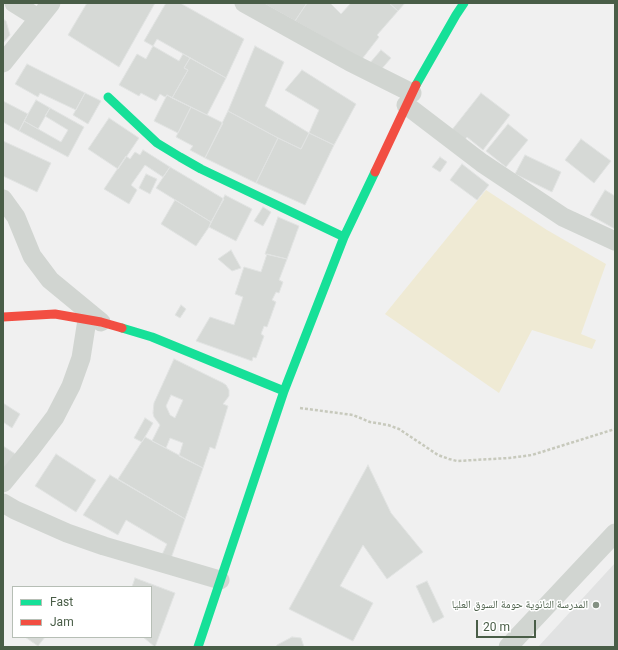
<!DOCTYPE html>
<meta charset="utf-8">
<style>
body{margin:0}
#map{position:relative;width:618px;height:650px;overflow:hidden;background:#f0f0f0;font-family:Roboto,sans-serif}
canvas{display:block}
.frame{position:absolute;inset:0;border:4px solid #495d47;pointer-events:none}
.legend{position:absolute;left:12px;top:586px;width:140px;height:52px;box-sizing:border-box;background:#fff;border:1px solid #b6beb5;margin:0;padding:5px 7px;list-style:none;font-size:12px;color:#495d47}
.legend li{display:flex;align-items:center;gap:8px;height:20px}
.legend b{width:20px;border:1px solid #b6beb5}
.scale{position:absolute;left:476px;top:620px;width:60px;height:18px;box-sizing:border-box;border:2px solid #495d47;border-top:0;padding-left:5px;font-size:12px;line-height:14px;white-space:nowrap;color:#495d47;-webkit-text-stroke:3px #fff;paint-order:stroke}
</style>
<div id="map">
<canvas width="618" height="650"></canvas>
<div class="frame"></div>
<ul class="legend">
<li><b style="height:5px;background:#16e098"></b>Fast</li>
<li><b style="height:5px;background:#f24e42"></b>Jam</li>
</ul>
<div class="scale">20 m</div>
</div>
<script>
const g = document.querySelector('canvas').getContext('2d');
g.lineJoin = 'round';
function fill(path, color) {
  g.fillStyle = color;
  g.fill(path, 'evenodd');
}
function toPath(rows) {
  const path = new Path2D();
  for (const r of rows) {
    path.moveTo(r[0], r[1]);
    for (let i = 2; i < r.length; i += 2) path.lineTo(r[i], r[i + 1]);
  }
  return path;
}
function stroke(path, color, width, dash) {
  g.strokeStyle = color;
  g.lineWidth = width;
  g.lineCap = dash ? 'butt' : 'round';
  g.setLineDash(dash || []);
  g.stroke(path);
}
function drawText(font, color, halo, rows, align = 'center') {
  g.font = font + ' Roboto,"Noto Naskh Arabic",sans-serif';
  g.lineWidth = 3;
  g.setLineDash([]);
  g.textBaseline = 'middle';
  g.strokeStyle = halo;
  g.fillStyle = color;
  for (const [text, x, y, turn = 0] of rows) {
    g.save();
    g.translate(x, y);
    g.rotate((+turn || 0) * Math.PI / 180);
    g.textAlign = isNaN(turn) ? turn : align;
    if (halo) g.strokeText(text, 0, 0);
    g.fillText(text, 0, 0);
    g.restore();
  }
}
fill(toPath([
 [615,563,615,647,538,647]
]), '#e1e2e2');
fill(toPath([
 [486,190,547,230,606,264,581,334,596,340,592,349,532,330,499,393,385,314]
]), '#efead4');
const building = toPath([
 [87,3,155,3,119,67,68,35,87,3],
 [166,3,180,3,244,39,226,78,157,39,153,46,144,41,166,3],
 [263,3,307,3,295,21,263,3],
 [307,3,330,3,341,14,351,3,389,3,398,11,377,35,379,37,362,59,295,21,307,3],
 [389,3,405,3,398,11,389,3],
 [3,19,6,21,10,35,3,43,3,19],
 [153,46,179,61,183,54,190,58,184,68,188,70,172,98,167,95,165,97,160,94,156,101,141,93,139,96,119,85,137,54,146,59,153,46],
 [255,46,284,62,265,106,309,133,301,149,278,138,228,111,255,46],
 [381,50,391,58,379,72,369,64,381,50],
 [190,58,226,78,207,115,172,98,188,70,184,68,190,58],
 [27,64,85,93,76,110,40,93,38,97,15,84,27,64],
 [302,70,356,104,334,145,309,133,319,110,285,90,302,70],
 [85,93,101,101,88,124,73,115,85,93],
 [481,93,510,115,483,150,467,137,464,141,451,131,481,93],
 [167,95,191,107,178,133,154,121,167,95],
 [36,100,50,108,38,129,24,121,36,100],
 [3,101,28,114,19,131,3,122,3,101],
 [191,107,223,123,205,158,190,150,193,146,176,137,191,107],
 [50,108,84,127,68,157,19,131,24,121,61,142,68,130,45,116,50,108],
 [228,111,278,138,256,183,205,158,228,111],
 [109,118,139,138,118,169,88,149,109,118],
 [508,124,528,140,506,167,486,151,508,124],
 [309,133,334,145,305,205,256,183,278,138,301,149,309,133],
 [581,139,611,161,594,183,565,160,581,139],
 [3,141,51,163,37,192,3,176,3,141],
 [143,150,170,167,163,177,145,165,131,185,137,190,129,204,104,189,126,156,130,159,135,152,140,155,143,150],
 [525,155,561,172,552,192,515,174,525,155],
 [440,157,447,162,440,172,432,167,440,157],
 [462,164,489,185,477,200,450,180,462,164],
 [170,167,224,199,211,222,156,188,170,167],
 [146,174,157,179,150,194,139,188,146,174],
 [605,190,615,196,615,229,590,215,605,190],
 [225,195,252,209,236,241,209,227,225,195],
 [175,200,211,222,209,227,196,246,161,224,175,200],
 [263,207,271,212,263,226,254,221,263,207],
 [278,217,299,226,287,259,265,254,278,217],
 [231,250,241,268,232,271,218,259,231,250],
 [267,254,287,259,279,280,283,282,279,293,276,292,272,300,276,302,267,327,264,326,261,334,264,336,256,358,253,357,252,361,196,341,210,317,234,325,243,297,235,294,244,267,261,272,267,254],
 [181,305,186,309,180,318,175,315,181,305],
 [174,359,223,383,226,385,229,390,229,396,223,404,228,406,215,449,210,447,203,468,179,456,183,443,170,438,166,448,152,441,160,425,154,417,153,413,154,403,174,359],
 [171,395,183,400,175,418,170,415,166,406,171,395],
 [3,403,20,414,12,428,3,422,3,403],
 [145,418,153,423,142,442,134,438,145,418],
 [145,437,203,468,185,519,118,479,145,437],
 [3,446,17,455,3,477,3,446],
 [56,454,96,480,76,512,35,486,56,454],
 [368,465,391,513,423,552,387,579,363,545,340,586,373,603,353,641,289,609,368,465],
 [110,475,185,519,170,561,161,557,167,544,126,520,118,535,83,515,110,475],
 [135,578,175,593,155,647,143,637,151,637,151,587,132,587,135,578],
 [427,581,444,617,433,623,416,586,427,581],
 [25,637,45,637,38,646,25,637],
 [292,637,301,638,304,647,276,647,277,645,292,637]
]);
fill(building, '#d6d9d6');
stroke(building, '#e1e3e2', 1);
stroke(toPath([
 [300,408,353,415,370,422,388,425,399,429,438,455,449,459,457,461,509,458,532,455,615,429]
]), '#c7c9bc', 2.5, [3, 2]);
stroke(toPath([
 [14,3,38,18],
 [244,3,350,62,412,93],
 [3,63,51,3],
 [406,105,482,163,563,217,615,241],
 [3,199,16,217,32,256,50,280,101,322],
 [3,483,30,450,55,417,71,386,81,358,87,320],
 [3,503,15,510,67,533,104,546,220,580],
 [508,647,615,533]
]), '#d1d5d1', 19);
stroke(toPath([
 [416,85,456,15,464,3],
 [108,97,157,143,180,157,201,169,344,237],
 [122,328,152,337,284,391],
 [198,647,284,391,344,237,375,172]
]), '#16e098', 9);
stroke(toPath([
 [375,172,416,85],
 [3,317,55,314,101,322,122,328]
]), '#f24e42', 9);
for (const [x, y, r, color] of [
 [596,605,4,"#839082"]
]) {
  const dot = new Path2D();
  dot.arc(x, y, r, 0, 2 * Math.PI);
  g.fillStyle = color;
  g.fill(dot);
  stroke(dot, '#fff', 1.5);
}
drawText('11px', '#495d47', '#fff', [
 ["المدرسة الثانوية حومة السوق العليا",588,605]
], 'right');
</script>
